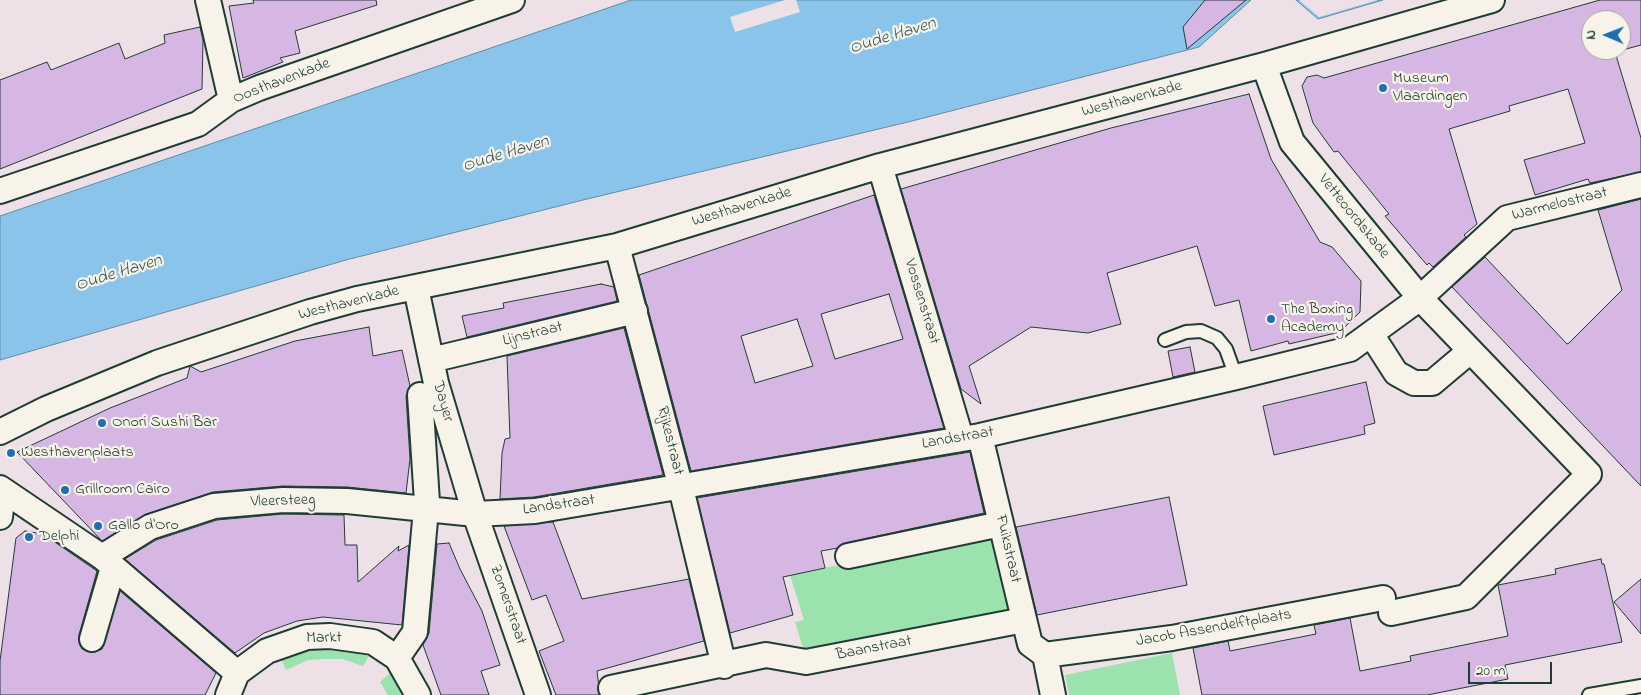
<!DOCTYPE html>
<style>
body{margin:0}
#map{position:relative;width:1641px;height:695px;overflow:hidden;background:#ede1e7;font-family:"Indie Flower",sans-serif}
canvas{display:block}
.north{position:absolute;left:1581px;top:10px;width:50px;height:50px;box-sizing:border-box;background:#f7f3e8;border:1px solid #a1aaa0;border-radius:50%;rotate:271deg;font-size:14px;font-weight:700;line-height:20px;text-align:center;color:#1f3d34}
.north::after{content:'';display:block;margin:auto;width:18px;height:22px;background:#1f6fb2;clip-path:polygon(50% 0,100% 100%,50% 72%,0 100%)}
.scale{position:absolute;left:1468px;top:662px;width:84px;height:22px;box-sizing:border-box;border:2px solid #1f3d34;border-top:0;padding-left:6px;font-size:15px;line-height:18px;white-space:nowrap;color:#1f3d34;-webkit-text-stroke:4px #f7f3e8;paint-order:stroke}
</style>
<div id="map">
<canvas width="1641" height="695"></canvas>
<div class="north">N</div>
<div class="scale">20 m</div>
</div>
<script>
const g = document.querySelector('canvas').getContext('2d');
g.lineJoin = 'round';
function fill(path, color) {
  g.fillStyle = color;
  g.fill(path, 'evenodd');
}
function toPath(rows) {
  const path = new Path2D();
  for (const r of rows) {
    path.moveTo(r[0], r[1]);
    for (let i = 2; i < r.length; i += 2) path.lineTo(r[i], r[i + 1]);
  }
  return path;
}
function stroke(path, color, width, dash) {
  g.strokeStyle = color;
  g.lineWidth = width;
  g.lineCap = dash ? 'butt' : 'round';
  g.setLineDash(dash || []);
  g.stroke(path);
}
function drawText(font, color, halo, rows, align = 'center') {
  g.font = font + ' "Indie Flower",sans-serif';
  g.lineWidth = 4.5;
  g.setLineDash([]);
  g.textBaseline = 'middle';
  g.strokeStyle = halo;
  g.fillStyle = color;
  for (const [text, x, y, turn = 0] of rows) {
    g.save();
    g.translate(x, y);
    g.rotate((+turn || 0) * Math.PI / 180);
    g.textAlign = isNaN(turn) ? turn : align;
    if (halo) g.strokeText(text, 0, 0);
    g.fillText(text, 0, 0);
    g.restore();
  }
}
fill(toPath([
 [993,534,1011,612,805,654,795,622,804,620,790,575],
 [325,646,356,650,369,656,363,666,342,659,325,659,308,660,286,670,280,657,295,650],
 [1172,653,1180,695,1069,695,1065,675],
 [390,673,399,685,405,695,388,695,380,682]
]), '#9be2af');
const water = toPath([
 [631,0,1251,0,1199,47,912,121,583,200,346,260,0,360,0,216,631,0],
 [1296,0,1383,0,1318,19,1296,0]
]);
fill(water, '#8bc4ea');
stroke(water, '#608ea1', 1);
fill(toPath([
 [785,0,796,0,800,12,735,32,730,17],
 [1299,0,1378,0,1319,17]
]), '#ede1e7');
const building = toPath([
 [253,0,376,0,377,5,295,31,300,53,280,58,283,62,243,78,229,6,254,3,253,0],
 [1205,0,1246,0,1187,49,1183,27,1205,0],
 [1600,0,1641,0,1641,45,1615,52,1641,138,1641,172,1590,183,1588,179,1535,195,1524,160,1585,143,1568,89,1509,106,1510,111,1449,129,1477,224,1464,235,1466,237,1433,267,1429,263,1427,265,1385,216,1389,214,1338,151,1334,152,1313,123,1302,86,1307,77,1317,75,1324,78,1600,0],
 [1591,20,1621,20,1621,50,1591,50,1591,20],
 [200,27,203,40,202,89,0,169,0,80,47,62,51,70,119,43,125,59,165,43,164,35,200,27],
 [1249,94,1271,159,1320,242,1332,247,1361,281,1360,312,1340,332,1289,344,1288,341,1251,351,1239,300,1215,306,1197,246,1107,273,1121,324,1088,333,1031,327,969,366,981,404,961,389,901,189,1111,128,1249,94],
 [874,195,944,428,691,471,639,275,874,195],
 [889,294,903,339,835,359,821,314,889,294],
 [797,319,813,366,755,383,741,336,797,319],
 [1641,199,1641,486,1452,287,1485,257,1567,344,1569,343,1622,290,1598,210,1641,199],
 [601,284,614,287,617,301,467,337,462,316,504,308,503,303,601,284],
 [369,327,373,356,402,350,410,386,406,396,410,459,406,493,347,487,283,486,213,492,146,514,102,541,17,452,110,408,187,378,190,366,201,372,295,341,369,327],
 [624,328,663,475,534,497,500,499,502,453,505,439,510,438,507,356,624,328],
 [1190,347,1195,372,1173,377,1168,351,1190,347],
 [1366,382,1375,423,1364,426,1365,434,1274,455,1263,406,1366,382],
 [970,452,984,513,845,543,838,548,821,551,825,568,783,577,793,615,730,633,697,498,970,452],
 [1169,497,1187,585,1037,615,1016,527,1169,497],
 [283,514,344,515,345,545,357,545,358,582,399,546,398,551,409,545,402,625,323,617,297,621,264,633,235,653,125,559,156,540,217,520,283,514],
 [553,522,582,599,689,579,704,641,597,671,600,695,556,695,539,651,564,641,546,595,532,600,504,526,553,522],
 [25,531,43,534,97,571,79,635,79,643,82,649,95,652,102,649,120,591,216,673,205,695,0,695,0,661,16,538,25,531],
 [449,543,460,569,482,611,500,665,481,671,489,695,441,695,423,645,429,633,437,544,449,543],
 [1601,559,1602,564,1604,564,1622,642,1505,665,1508,679,1427,695,1202,695,1193,648,1228,641,1230,651,1316,634,1314,625,1350,618,1360,671,1411,661,1410,656,1508,636,1498,585,1556,574,1555,569,1601,559],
 [1641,579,1641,634,1614,602,1641,579]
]);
fill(building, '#d6b7e4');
stroke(building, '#1f3d34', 1);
const lane = toPath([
 [1165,340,1186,332,1201,331,1217,338,1226,349,1236,377],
 [1589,695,1641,686]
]);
const street = toPath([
 [208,0,231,100],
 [1264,65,1292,142,1420,298,1589,474,1466,597,1391,613],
 [880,166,961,438],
 [0,191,198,124,231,100,259,88,512,0],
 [617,246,681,488,724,666],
 [416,288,436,383,475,514,538,695],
 [1371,334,1396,373,1414,383,1432,383,1470,351],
 [431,360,635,311],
 [420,395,427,502],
 [0,432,46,409,157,363,310,312,357,299,617,246,880,166,1264,65,1492,0],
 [980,436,1030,644,1045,655],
 [0,488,102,557,237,673],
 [0,517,3,491],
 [848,556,1001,524],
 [102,557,150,527,214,506,283,500,347,501,475,514,535,511,980,436,1236,377,1350,349,1420,298,1507,218,1641,185],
 [92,639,113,567],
 [1045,655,1172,638,1383,598],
 [1045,655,1053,695],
 [397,658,415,632,426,509],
 [611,688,766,655,806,662,1024,620],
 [228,695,237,673,267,651,307,637,330,636,373,642,397,658,418,695]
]);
stroke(lane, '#1f3d34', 16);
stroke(street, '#1f3d34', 28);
stroke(lane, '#f7f3e8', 12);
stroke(street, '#f7f3e8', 24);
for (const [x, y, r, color] of [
 [1383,88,5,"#1f6fb2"],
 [1271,319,5,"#1f6fb2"],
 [102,423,5,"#1f6fb2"],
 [11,453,5,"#1f6fb2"],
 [65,490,5,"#1f6fb2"],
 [98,526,5,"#1f6fb2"],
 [29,537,5,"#1f6fb2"]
]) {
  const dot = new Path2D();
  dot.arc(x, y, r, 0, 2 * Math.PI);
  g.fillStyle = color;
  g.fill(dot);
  stroke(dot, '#f7f3e8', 2);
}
drawText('16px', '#1f3d34', '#f7f3e8', [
 ["Museum",1393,79],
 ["Vlaardingen",1393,97],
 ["The Boxing",1281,310],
 ["Academy",1281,328],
 ["Onori Sushi Bar",112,423],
 ["Westhavenplaats",21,453],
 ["Grillroom Cairo",75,490],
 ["Gallo d'Oro",108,526],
 ["Delphi",39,537]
], 'left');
drawText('16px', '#1f3d34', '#f7f3e8', [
 ["Oosthavenkade",282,82,-21],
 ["Westhavenkade",1132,100,-15],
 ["Warmelostraat",1560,205,-14],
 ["Westhavenkade",742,208,-17],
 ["Vetteoordskade",1353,217,51],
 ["Vossenstraat",921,302,73],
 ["Westhavenkade",349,304,-14],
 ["Lijnstraat",533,335,-14],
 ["Dayer",442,402,74],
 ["Landstraat",958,439,-10],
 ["Rijkestraat",669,441,76],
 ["Vleersteeg",283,502,-2],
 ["Landstraat",559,506,-8],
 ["Fuikstraat",1007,549,77],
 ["Zomerstraat",507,605,71],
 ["Jacob Assendelftplaats",1214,629,-10],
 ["Markt",324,639,-1],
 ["Baanstraat",874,649,-11]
]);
drawText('italic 18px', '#355858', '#f7f3e8', [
 ["Oude Haven",893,37,-17],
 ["Oude Haven",506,155,-17],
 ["Oude Haven",119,274,-17]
]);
</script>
